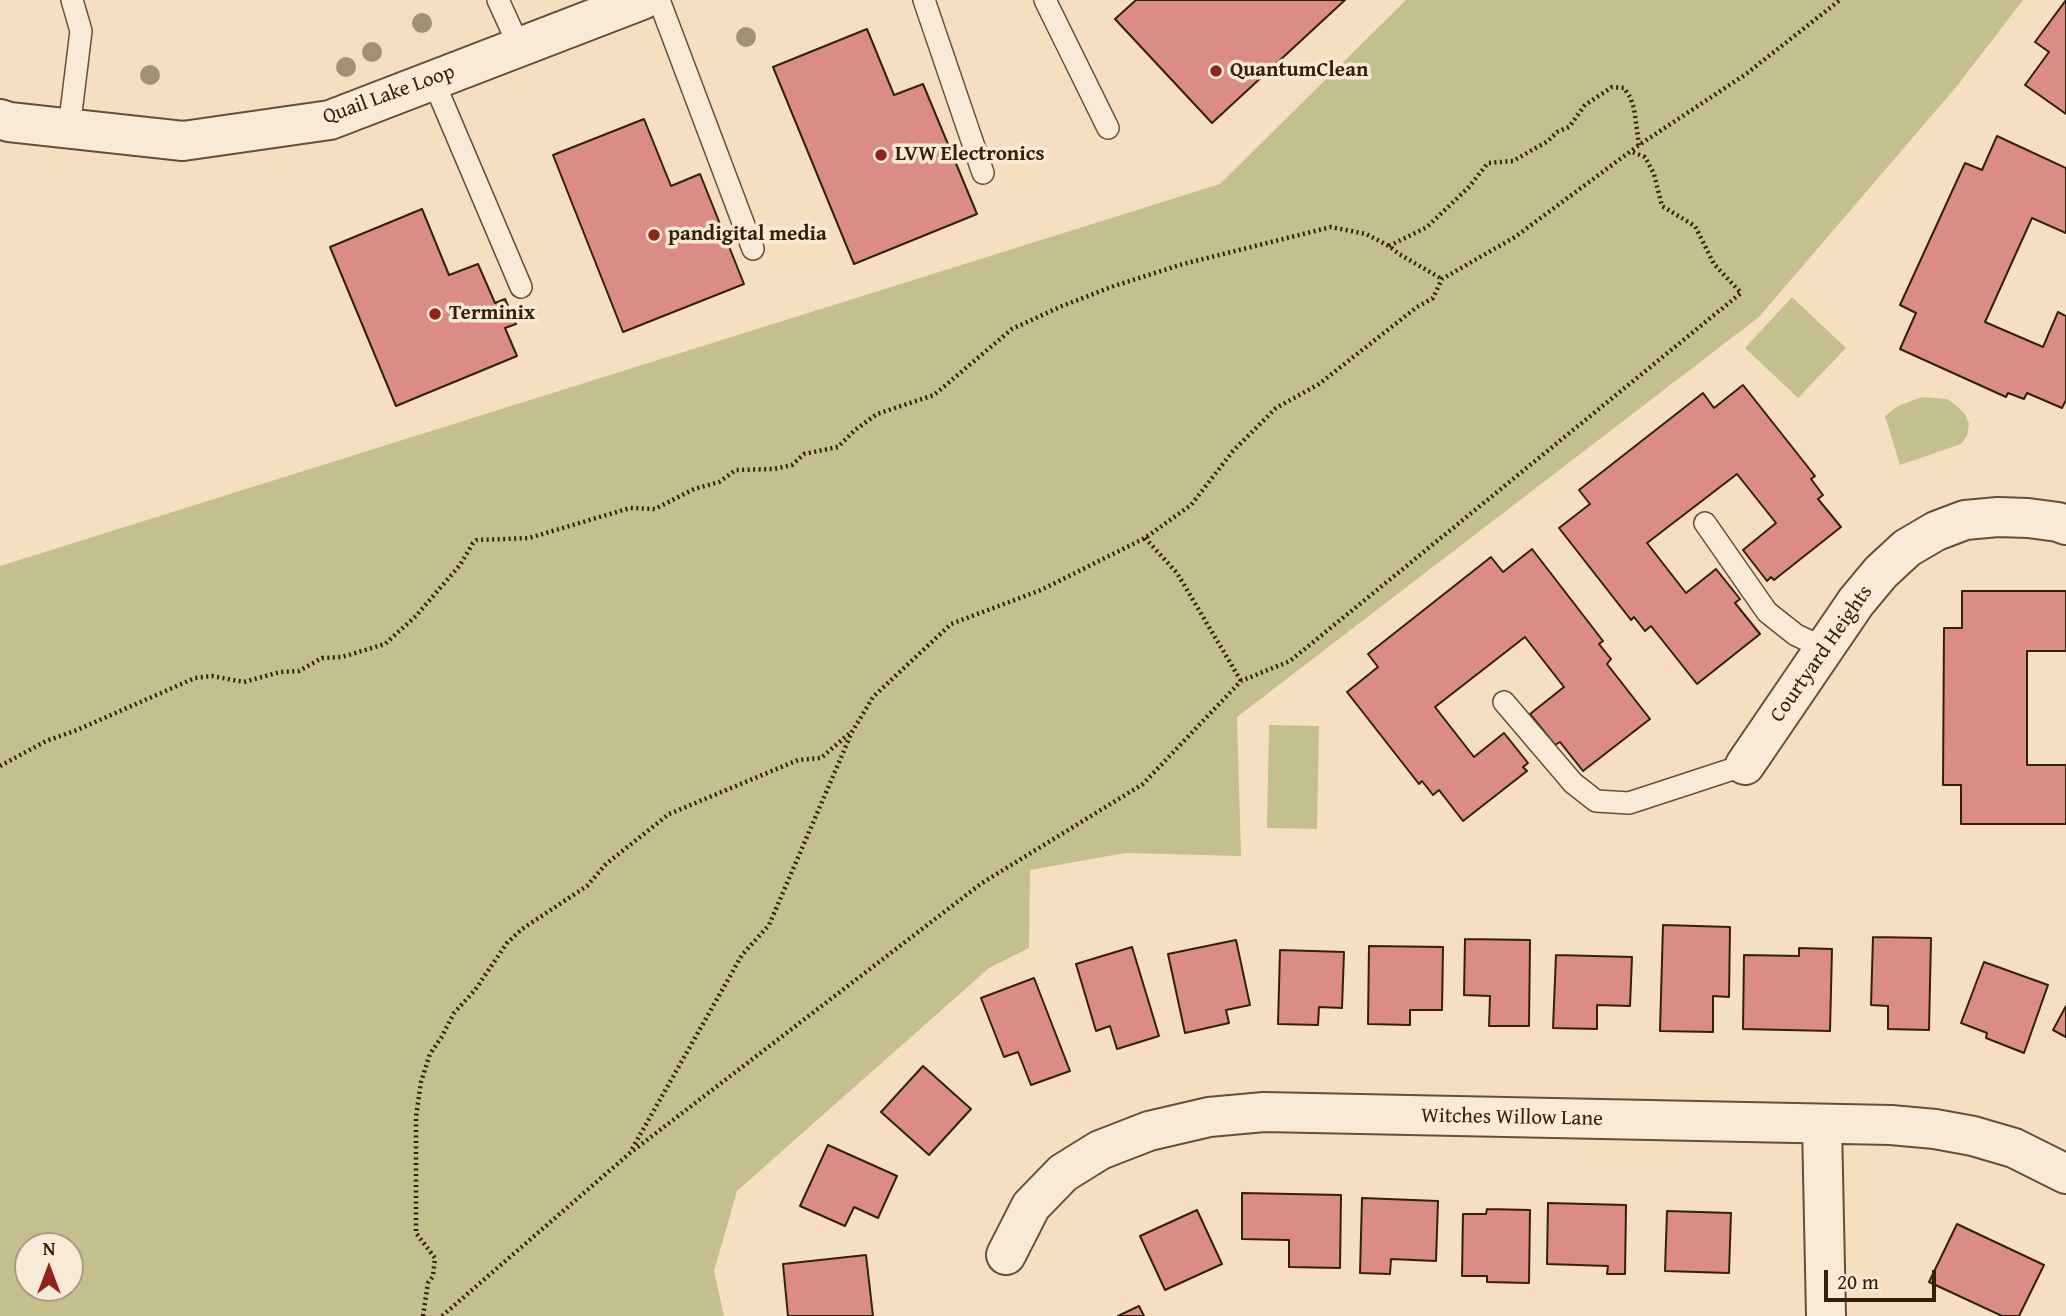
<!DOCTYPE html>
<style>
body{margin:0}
#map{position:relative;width:2066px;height:1316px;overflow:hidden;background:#f6dfc1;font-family:"Gentium Book Plus",serif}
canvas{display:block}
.north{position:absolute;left:14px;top:1232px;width:70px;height:70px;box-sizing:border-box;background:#f9ead7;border:2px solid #aa9a84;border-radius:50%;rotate:0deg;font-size:19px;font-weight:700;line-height:28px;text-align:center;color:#332107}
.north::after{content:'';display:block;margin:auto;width:24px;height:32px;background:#8f2418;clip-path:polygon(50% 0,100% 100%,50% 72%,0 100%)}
.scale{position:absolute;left:1824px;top:1270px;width:112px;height:32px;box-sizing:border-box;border:4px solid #332107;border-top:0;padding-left:9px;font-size:21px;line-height:24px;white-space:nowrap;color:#332107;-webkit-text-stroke:5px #f9ead7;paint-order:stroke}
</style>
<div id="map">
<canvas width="2066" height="1316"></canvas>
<div class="north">N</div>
<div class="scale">20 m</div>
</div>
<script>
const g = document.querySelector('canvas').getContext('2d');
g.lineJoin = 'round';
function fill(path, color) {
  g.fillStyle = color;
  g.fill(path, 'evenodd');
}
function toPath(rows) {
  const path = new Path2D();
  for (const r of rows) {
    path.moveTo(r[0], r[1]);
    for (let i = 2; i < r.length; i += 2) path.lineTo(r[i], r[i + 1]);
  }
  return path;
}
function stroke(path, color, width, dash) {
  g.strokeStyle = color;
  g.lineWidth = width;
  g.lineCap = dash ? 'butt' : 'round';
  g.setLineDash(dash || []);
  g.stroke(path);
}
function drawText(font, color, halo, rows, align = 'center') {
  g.font = font + ' "Gentium Book Plus",serif';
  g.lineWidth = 7;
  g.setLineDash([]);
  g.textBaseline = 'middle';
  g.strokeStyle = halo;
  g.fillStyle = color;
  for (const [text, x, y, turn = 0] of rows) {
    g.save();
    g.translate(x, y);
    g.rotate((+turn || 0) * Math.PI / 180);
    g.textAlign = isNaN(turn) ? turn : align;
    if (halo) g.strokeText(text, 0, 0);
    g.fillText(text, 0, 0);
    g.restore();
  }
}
fill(toPath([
 [1406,0,2023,0,1957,86,1759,317,1237,717,1241,856,1125,853,1030,870,1029,948,989,968,737,1191,714,1271,724,1316,0,1316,0,566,1220,184],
 [28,1246,70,1246,70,1288,28,1288],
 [1792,297,1846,348,1798,398,1745,348],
 [1922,397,1947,399,1957,406,1965,414,1969,424,1967,436,1961,444,1900,465,1885,416,1898,406],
 [1269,725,1319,726,1317,829,1267,828]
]), '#c3c08e');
const building = toPath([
 [1136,0,1345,0,1212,123,1115,19,1136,0],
 [2066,0,2066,114,2025,85,2049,52,2035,42,2066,0],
 [867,29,894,95,923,84,977,214,854,264,773,67,867,29],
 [644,119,671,186,700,174,744,284,623,332,553,155,644,119],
 [1997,136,2066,168,2066,233,2032,218,1985,322,2043,347,2058,312,2066,316,2066,400,2062,408,2027,393,2024,399,2008,393,2006,397,1900,349,1916,313,1900,305,1965,163,1982,170,1997,136],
 [422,209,449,275,478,264,495,303,505,299,516,324,505,328,517,356,396,406,330,247,422,209],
 [1743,385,1815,476,1811,479,1823,495,1818,499,1841,527,1774,580,1771,577,1767,581,1743,550,1776,523,1737,474,1647,543,1686,593,1716,569,1740,599,1735,603,1760,634,1697,684,1651,626,1645,631,1634,617,1631,620,1559,528,1590,504,1579,490,1703,393,1714,408,1743,385],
 [1532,549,1603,641,1599,644,1611,659,1607,664,1650,719,1583,771,1560,742,1555,745,1530,714,1564,687,1525,637,1435,707,1474,757,1504,733,1528,763,1523,767,1527,771,1463,821,1439,790,1433,795,1422,781,1419,784,1347,692,1378,667,1368,654,1491,557,1503,572,1532,549],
 [1962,591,2066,591,2066,651,2027,651,2027,765,2066,765,2066,824,1961,824,1961,785,1943,785,1944,628,1962,628,1962,591],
 [1663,925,1730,927,1729,997,1713,996,1713,1032,1660,1031,1663,925],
 [1873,937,1931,938,1929,1030,1888,1029,1888,1006,1871,1005,1873,937],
 [1465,939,1530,940,1529,1026,1489,1026,1490,996,1464,995,1465,939],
 [1236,940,1250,1005,1226,1010,1229,1023,1185,1033,1168,954,1236,940],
 [1369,946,1443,947,1442,1010,1410,1010,1410,1025,1368,1024,1369,946],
 [1132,947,1159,1036,1117,1049,1110,1026,1096,1031,1076,964,1132,947],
 [1799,948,1832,949,1830,1031,1743,1029,1744,955,1799,956,1799,948],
 [1280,950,1344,952,1342,1008,1319,1007,1318,1025,1278,1024,1280,950],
 [1556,955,1632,957,1630,1006,1597,1005,1597,1029,1553,1028,1556,955],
 [1984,962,2048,985,2024,1053,1986,1038,1987,1033,1961,1023,1984,962],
 [1034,978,1070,1071,1031,1085,1018,1052,1004,1057,981,998,1034,978],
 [2066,1006,2066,1037,2053,1030,2066,1006],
 [923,1066,971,1109,929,1155,881,1112,923,1066],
 [828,1145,897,1176,878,1218,854,1207,845,1226,800,1206,828,1145],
 [1242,1193,1341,1195,1340,1268,1289,1267,1289,1240,1242,1239,1242,1193],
 [1362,1198,1438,1201,1436,1261,1391,1259,1390,1274,1360,1273,1362,1198],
 [1548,1203,1626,1205,1625,1274,1607,1274,1608,1266,1547,1264,1548,1203],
 [1487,1209,1530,1210,1529,1283,1487,1282,1487,1276,1462,1276,1463,1214,1486,1214,1487,1209],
 [1197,1210,1222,1264,1165,1290,1140,1236,1197,1210],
 [1667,1211,1731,1213,1729,1273,1665,1271,1667,1211],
 [1957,1224,2044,1265,2019,1316,2002,1316,1929,1282,1957,1224],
 [866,1255,873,1316,788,1316,783,1264,866,1255],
 [1139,1306,1144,1316,1118,1316,1139,1306]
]);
fill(building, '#dc8c86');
stroke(building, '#332107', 2);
const lane = toPath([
 [498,0,519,46],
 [659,0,753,249],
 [924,0,983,173],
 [1045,0,1108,128],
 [433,80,521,287],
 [69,129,81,31,72,0],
 [1705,523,1767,612,1796,635,1824,648],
 [1504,702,1573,783,1596,801,1629,803,1745,765]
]);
const street = toPath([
 [0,119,9,122,183,141,330,120,642,0],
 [1745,765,1856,602,1881,572,1907,548,1936,531,1965,520,1998,517,2028,518,2058,522,2066,525],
 [1822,1125,1826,1316],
 [1006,1255,1031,1206,1063,1173,1100,1150,1149,1131,1209,1117,1264,1112,1891,1125,1935,1129,1973,1136,2014,1148,2066,1174]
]);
stroke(lane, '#645036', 24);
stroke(street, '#645036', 42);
stroke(toPath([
 [1389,246,1427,227,1468,188,1488,163,1513,161,1548,141,1557,132,1569,127,1585,105,1612,87,1624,88,1630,97,1634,108,1639,145],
 [1145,538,1177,573,1241,681],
 [0,766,46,741,77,730,195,678,212,676,244,682,280,672,299,671,322,658,342,657,385,644,416,616,460,565,473,543,477,540,529,538,630,508,655,509,694,489,719,482,736,470,774,469,792,465,804,454,838,447,855,430,877,414,934,395,1012,329,1062,306,1114,286,1183,264,1331,227,1366,234,1389,246,1399,254,1442,279],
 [632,1149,742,955,769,925,852,732,873,697,951,624,1041,590,1145,538,1191,505,1233,451,1276,408,1319,384,1417,307,1433,298,1442,279,1515,237,1639,145,1746,74,1840,0],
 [423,1316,428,1283,433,1276,435,1258,416,1233,416,1117,421,1082,430,1054,441,1038,454,1013,475,990,507,943,522,929,587,886,606,864,669,814,798,760,821,758,851,732],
 [442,1316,630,1153,982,883,1143,784,1241,681,1290,661,1741,293,1714,264,1695,226,1662,206,1654,174,1645,157,1630,151]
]), '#332107', 4.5, [2, 3.5]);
stroke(lane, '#f9ead7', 21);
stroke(street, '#f9ead7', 38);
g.fillStyle = '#a29171';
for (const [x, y] of [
 [422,23],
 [746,37],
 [372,52],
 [346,67],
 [150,75]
]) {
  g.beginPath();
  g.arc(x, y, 10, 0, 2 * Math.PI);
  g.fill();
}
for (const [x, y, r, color] of [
 [1216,71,7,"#8f2418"],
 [881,155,7,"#8f2418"],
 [654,235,7,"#8f2418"],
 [435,314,7,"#8f2418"]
]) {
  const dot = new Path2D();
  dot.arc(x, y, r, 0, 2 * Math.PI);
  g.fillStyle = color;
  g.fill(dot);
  stroke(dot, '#f9ead7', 2.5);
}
drawText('bold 21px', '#332107', '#f9ead7', [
 ["QuantumClean",1230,71],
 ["LVW Electronics",895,155],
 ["pandigital media",668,235],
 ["Terminix",449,314]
], 'left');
drawText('21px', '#332107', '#f9ead7', [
 ["Quail Lake Loop",389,95,-20],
 ["Courtyard Heights",1822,654,-55],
 ["Witches Willow Lane",1512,1118,1]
]);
</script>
